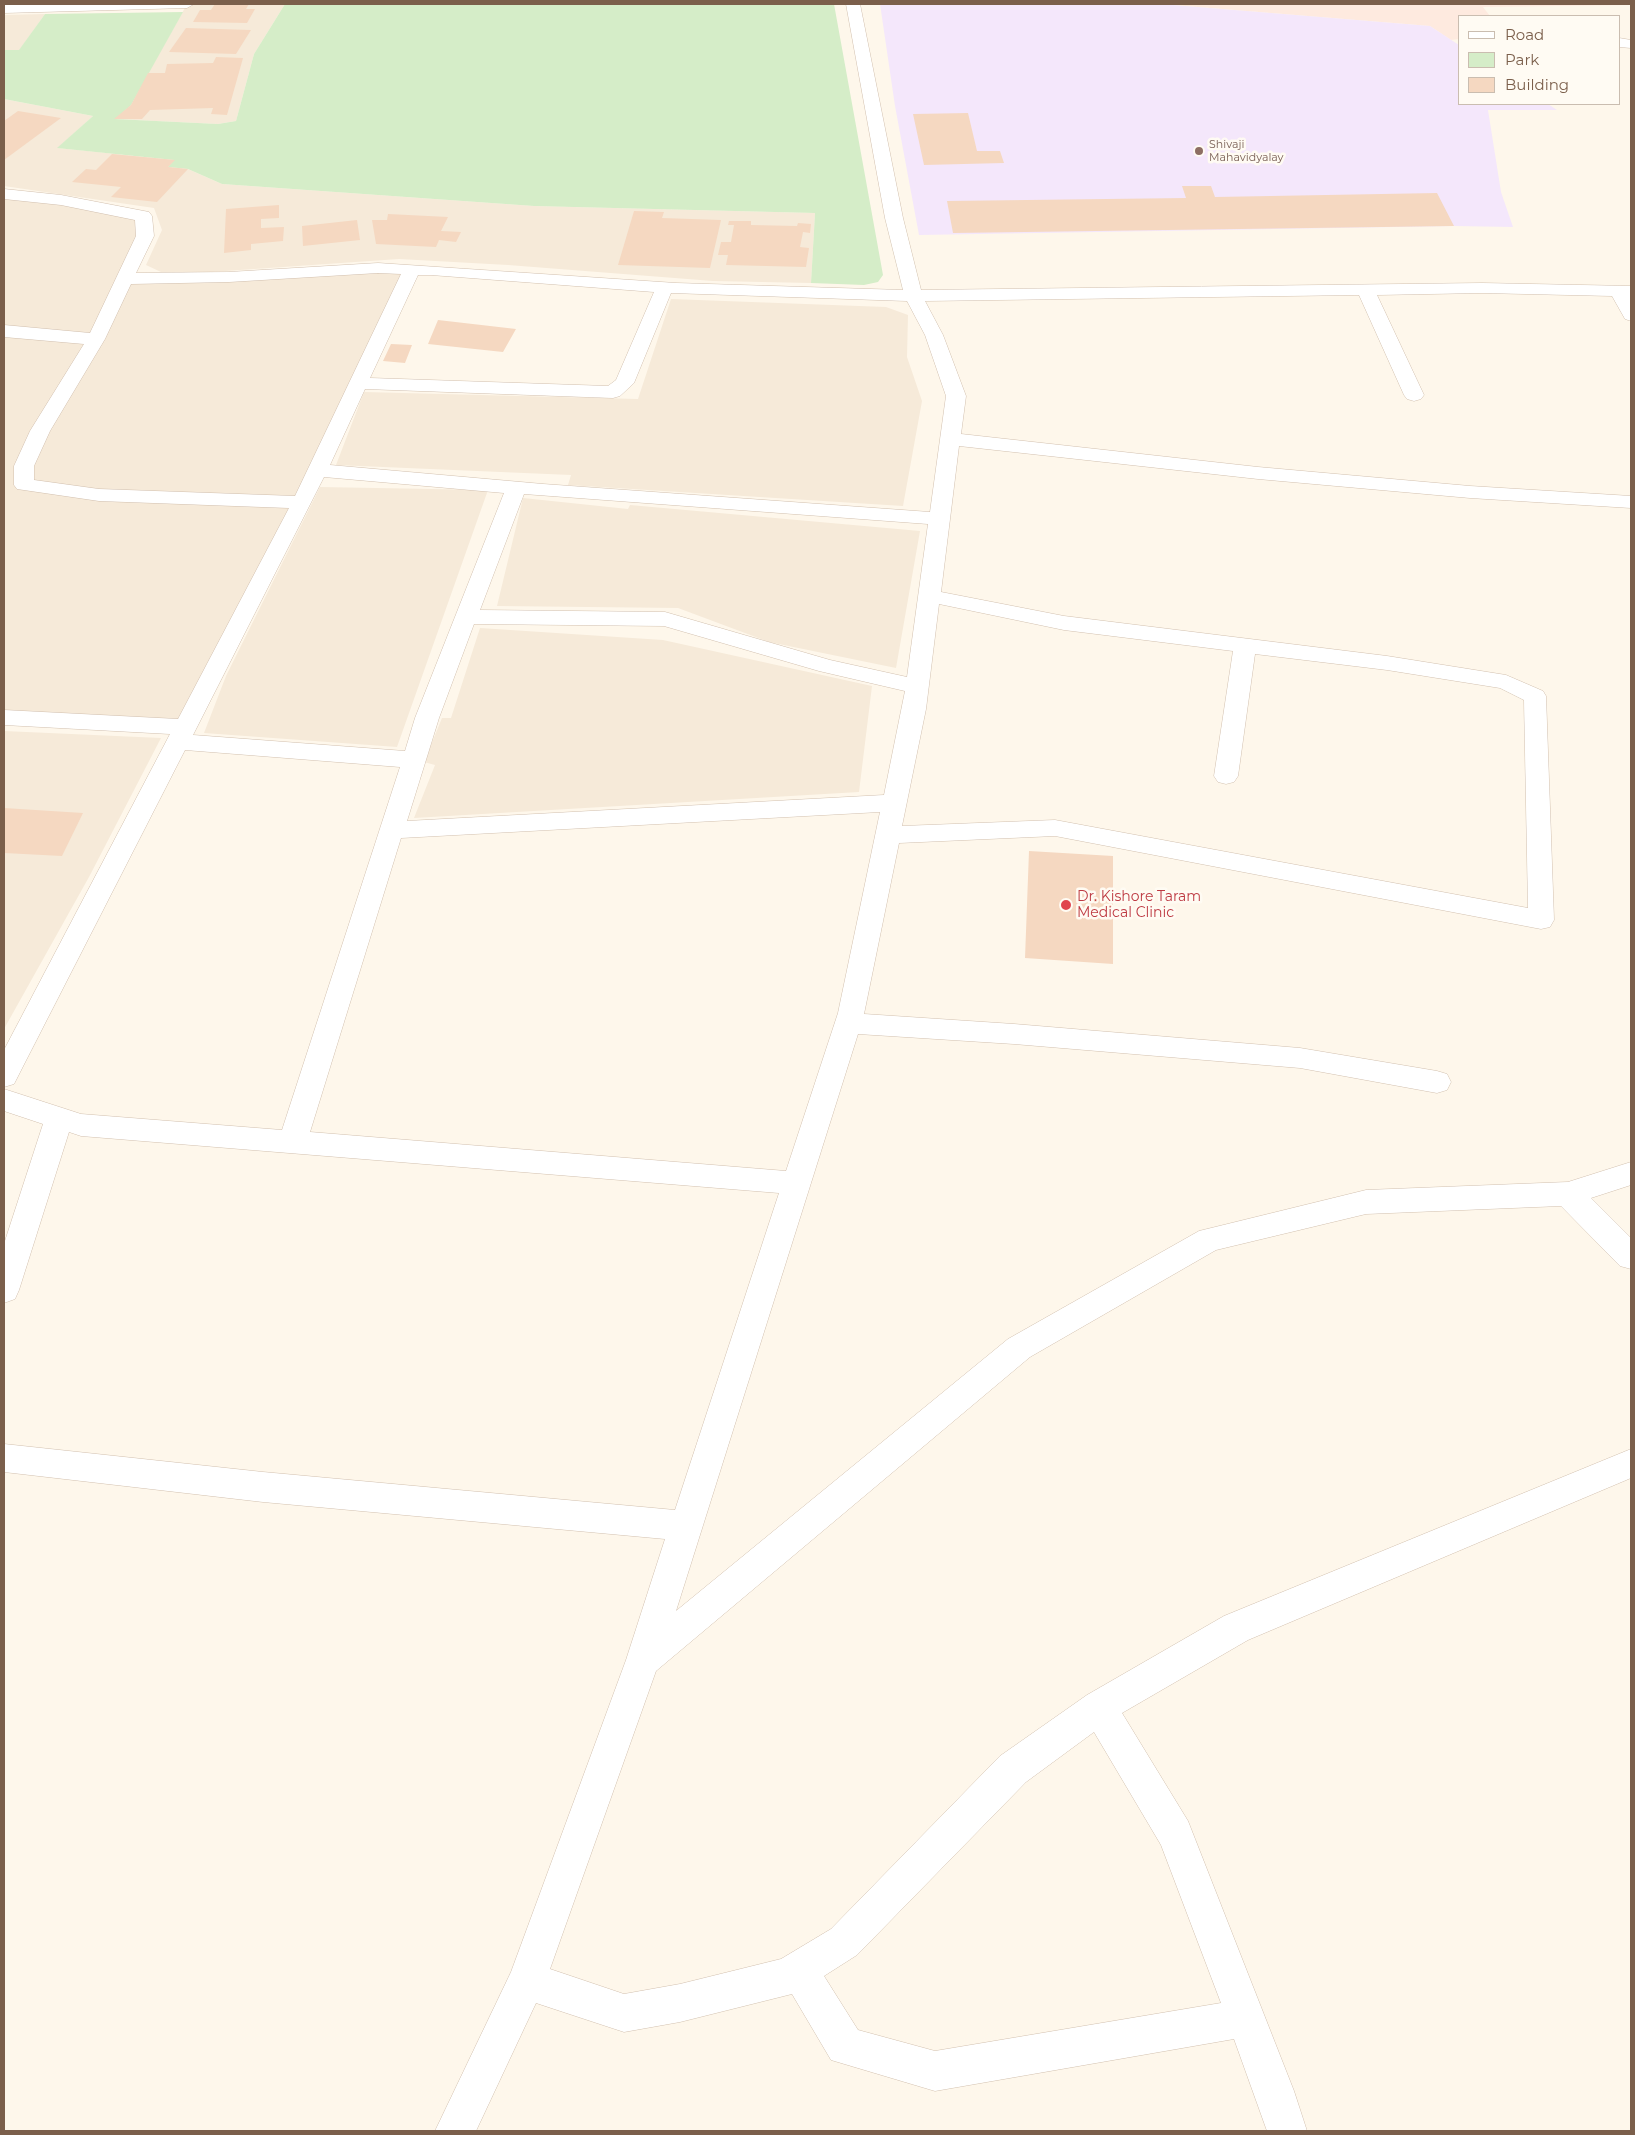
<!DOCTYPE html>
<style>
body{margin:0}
#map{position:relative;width:1635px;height:2135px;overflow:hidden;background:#fef7eb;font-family:Montserrat,sans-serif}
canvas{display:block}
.frame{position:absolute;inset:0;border:5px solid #7b5f4b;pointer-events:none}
.legend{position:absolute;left:1458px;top:15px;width:162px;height:90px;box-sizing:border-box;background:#fffbf3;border:1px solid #cabdb0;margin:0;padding:6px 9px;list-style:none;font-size:15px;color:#7b5f4b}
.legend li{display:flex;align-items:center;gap:10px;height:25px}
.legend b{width:25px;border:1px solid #cabdb0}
</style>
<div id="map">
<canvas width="1635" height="2135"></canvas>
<div class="frame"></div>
<ul class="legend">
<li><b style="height:6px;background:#fff"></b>Road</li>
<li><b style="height:14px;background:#d5edc8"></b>Park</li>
<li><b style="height:14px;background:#f5d8c1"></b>Building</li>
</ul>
</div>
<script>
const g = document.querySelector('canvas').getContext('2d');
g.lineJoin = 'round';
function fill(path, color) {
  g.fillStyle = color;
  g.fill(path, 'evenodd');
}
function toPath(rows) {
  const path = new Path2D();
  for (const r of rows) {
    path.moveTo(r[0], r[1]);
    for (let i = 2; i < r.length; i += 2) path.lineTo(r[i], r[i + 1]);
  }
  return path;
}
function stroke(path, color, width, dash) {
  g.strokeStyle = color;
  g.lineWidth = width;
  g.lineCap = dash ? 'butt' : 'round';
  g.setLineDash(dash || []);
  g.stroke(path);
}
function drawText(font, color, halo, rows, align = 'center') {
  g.font = font + ' Montserrat,sans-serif';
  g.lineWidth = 5;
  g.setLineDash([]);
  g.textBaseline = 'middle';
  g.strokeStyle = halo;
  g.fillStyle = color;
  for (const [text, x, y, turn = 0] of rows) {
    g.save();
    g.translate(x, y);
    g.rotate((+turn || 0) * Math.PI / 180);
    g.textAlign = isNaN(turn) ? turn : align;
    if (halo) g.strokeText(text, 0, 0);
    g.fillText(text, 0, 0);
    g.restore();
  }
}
fill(toPath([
 [4,4,285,4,254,54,236,121,218,124,114,119,148,73,186,6,4,9],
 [45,14,19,51,4,50,4,15],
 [4,99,93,116,58,148,175,160,169,167,188,169,222,184,534,206,815,213,811,283,713,281,508,265,399,259,211,272,161,272,146,265,162,230,154,208,4,186],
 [4,194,61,200,143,216,127,278,412,269,186,727,4,717],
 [671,299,886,307,908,315,907,357,922,401,903,506,568,485,571,475,336,465,364,392,638,399],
 [320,487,488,490,397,747,204,733,226,676],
 [523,498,628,509,630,505,920,531,896,668,769,642,678,608,497,606],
 [480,628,663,640,872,686,859,792,414,818,435,765,424,762,442,718,451,718],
 [4,731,161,738,89,877,4,1029]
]), '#f6ead9');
fill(toPath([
 [1161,4,1631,4,1631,5,1483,7,1490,16,1459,16,1459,39,1451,40,1430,26]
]), '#feeadf');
fill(toPath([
 [880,4,1161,4,1430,26,1459,45,1459,104,1548,104,1557,110,1488,110,1501,192,1513,227,1454,226,919,235,895,106]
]), '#f4e7fb');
fill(toPath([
 [285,4,834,4,883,275,878,282,864,285,811,283,815,213,534,206,222,184,188,169,168,167,174,160,57,148,93,116,4,99,4,50,19,50,45,14,183,12,131,105,115,119,218,124,236,121,254,54]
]), '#d5edc8');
fill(toPath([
 [215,4,249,4,246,9,255,9,247,23,193,22,200,10,211,10],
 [186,28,251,30,236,54,169,52],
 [216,57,243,58,227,115,211,114,213,108,150,110,142,119,114,119,131,105,148,73,165,73,167,64,213,63],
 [18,111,61,118,4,160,4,121],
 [968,113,977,151,1000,151,1004,163,924,165,913,114],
 [112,154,175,160,168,167,188,169,157,202,111,197,121,187,72,182,86,169,96,170],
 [1182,186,1211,186,1215,197,1437,193,1454,226,953,233,947,201,1186,198],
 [279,205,279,218,261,219,261,228,284,227,283,241,251,244,251,250,224,253,226,209],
 [634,211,664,212,662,218,721,220,710,268,618,265],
 [388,214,448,217,441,231,461,232,456,242,439,240,436,247,376,244,372,220,387,220],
 [357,220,360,240,303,246,302,226],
 [729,221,751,221,751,225,797,226,798,223,811,224,810,233,803,232,800,247,809,248,806,267,726,265,728,255,718,255,721,242,731,242,734,225,728,225],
 [438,320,516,329,503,352,428,344],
 [391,344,412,345,405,363,383,361],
 [4,808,83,813,62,856,4,853],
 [1029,851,1113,856,1113,964,1025,958]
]), '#f5d8c1');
const minor = toPath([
 [194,4,187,8,4,13,4,5,194,4],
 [846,4,860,4,903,218,921,290,1482,283,1631,286,1631,321,1625,319,1612,296,1482,293,1377,295,1424,395,1421,399,1414,401,1407,399,1404,395,1359,295,925,301,943,335,966,396,961,434,1258,467,1470,486,1631,496,1631,508,1470,498,1258,479,959,446,941,592,1064,616,1387,656,1506,675,1543,691,1546,696,1554,920,1550,927,1541,929,1055,836,899,843,864,1014,1014,1024,1300,1048,1437,1071,1447,1074,1451,1082,1447,1090,1437,1093,1300,1068,1014,1044,858,1034,676,1611,1008,1339,1199,1231,1366,1190,1568,1182,1631,1162,1631,1185,1591,1198,1631,1238,1631,1269,1620,1266,1561,1206,1366,1214,1216,1250,1030,1357,656,1671,550,1969,624,1994,680,1984,781,1959,831,1929,1000,1756,1087,1695,1224,1616,1631,1449,1631,1478,1248,1640,1122,1713,1188,1821,1294,2091,1307,2131,1267,2131,1234,2039,935,2091,831,2060,792,1994,680,2022,624,2032,536,2003,476,2131,435,2131,511,1972,626,1660,665,1539,263,1502,4,1472,4,1444,263,1472,675,1510,779,1193,81,1136,69,1132,19,1290,15,1299,4,1303,4,1244,43,1124,4,1111,4,1089,81,1114,282,1130,400,767,185,750,14,1084,4,1087,4,1050,170,734,4,725,4,710,178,719,289,508,99,501,17,489,14,485,14,466,30,431,84,344,4,337,4,325,90,333,136,236,135,220,61,205,4,199,4,189,61,195,149,212,152,216,154,236,136,273,229,272,378,263,676,283,903,290,885,218,846,4],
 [378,273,401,274,295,496,99,489,34,480,34,466,50,431,105,339,131,284,229,282,378,273],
 [418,275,431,275,654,292,616,380,608,386,370,378,418,275],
 [671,293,907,301,925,335,946,396,930,512,543,484,330,465,365,389,613,398,620,396,634,383,671,293],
 [324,477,504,493,415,718,405,751,193,735,324,477],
 [524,494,928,524,907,677,830,660,665,612,480,610,524,494],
 [939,604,1064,630,1233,651,1214,776,1218,782,1226,784,1234,782,1238,776,1255,654,1387,670,1500,688,1524,700,1528,908,1055,820,902,826,926,709,939,604],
 [474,624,664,626,819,671,905,691,884,795,407,821,439,718,474,624],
 [880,812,838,1013,786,1171,310,1132,401,838,880,812],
 [1094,1732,1161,1845,1221,2003,935,2051,858,2030,824,1976,857,1955,1026,1782,1094,1732],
 [1619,38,1631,40,1631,48,1619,47,1619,38]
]);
stroke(minor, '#d2c0af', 1);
fill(minor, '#fff');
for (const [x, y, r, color] of [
 [1199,151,5,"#8d6e63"],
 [1066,905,6,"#e0444e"]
]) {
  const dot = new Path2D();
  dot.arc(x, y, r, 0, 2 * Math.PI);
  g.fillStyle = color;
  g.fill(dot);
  stroke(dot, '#fffbf3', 2);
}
drawText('11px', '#785e54', '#fffbf3', [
 ["Shivaji",1209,145],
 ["Mahavidyalay",1209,158]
], 'left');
drawText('14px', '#be3a42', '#fffbf3', [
 ["Dr. Kishore Taram",1077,897],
 ["Medical Clinic",1077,913]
], 'left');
</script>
